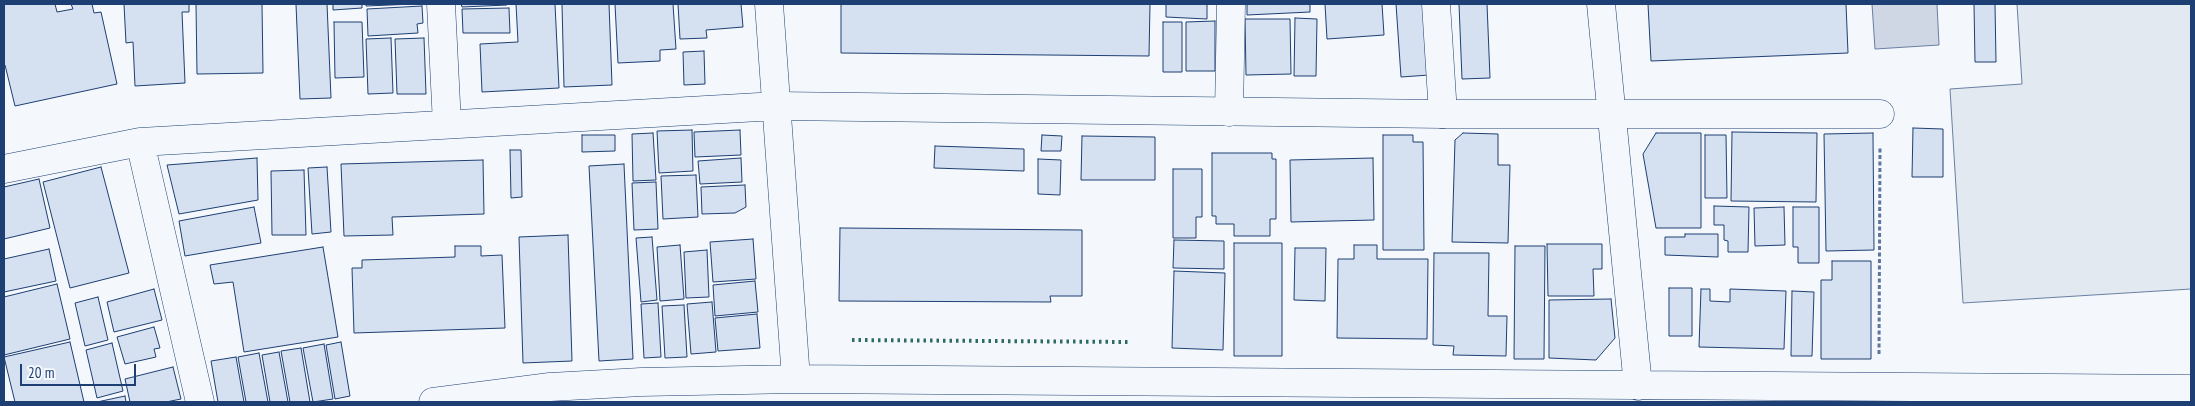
<!DOCTYPE html>
<style>
body{margin:0}
#map{position:relative;width:2195px;height:406px;overflow:hidden;background:#f4f7fb;font-family:"PT Sans Narrow",sans-serif}
canvas{display:block}
.frame{position:absolute;inset:0;border:5px solid #1d3f73;pointer-events:none}
.scale{position:absolute;left:20px;top:364px;width:116px;height:22px;box-sizing:border-box;border:2px solid #1d3f73;border-top:0;padding-left:6px;font-size:15px;line-height:18px;white-space:nowrap;color:#1d3f73;-webkit-text-stroke:4px #f4f7fb;paint-order:stroke}
</style>
<div id="map">
<canvas width="2195" height="406"></canvas>
<div class="frame"></div>
<div class="scale">20 m</div>
</div>
<script>
const g = document.querySelector('canvas').getContext('2d');
g.lineJoin = 'round';
function fill(path, color) {
  g.fillStyle = color;
  g.fill(path, 'evenodd');
}
function toPath(rows) {
  const path = new Path2D();
  for (const r of rows) {
    path.moveTo(r[0], r[1]);
    for (let i = 2; i < r.length; i += 2) path.lineTo(r[i], r[i + 1]);
  }
  return path;
}
function stroke(path, color, width, dash) {
  g.strokeStyle = color;
  g.lineWidth = width;
  g.lineCap = dash ? 'butt' : 'round';
  g.setLineDash(dash || []);
  g.stroke(path);
}
const green = toPath([
 [2017,4,2191,4,2191,289,1963,303,1950,89,2022,84,2017,4]
]);
fill(green, '#e3e9f0');
stroke(green, '#687fa3', 1);
const water = toPath([
 [1872,4,1937,4,1939,45,1875,49,1872,4]
]);
fill(water, '#cfd7e4');
stroke(water, '#687fa3', 1);
const building = toPath([
 [4,4,55,4,57,12,73,9,71,4,92,4,94,13,101,12,117,84,15,106,5,65,4,65,4,4],
 [124,4,189,4,189,12,182,12,185,83,135,86,133,42,126,43,124,4],
 [196,4,262,4,263,73,197,74,196,4],
 [296,4,327,4,331,98,300,99,296,4],
 [333,4,362,4,362,8,333,10,333,4],
 [366,4,414,4,366,6,366,4],
 [461,4,507,4,507,5,462,7,461,4],
 [516,4,555,4,559,88,482,92,480,44,518,42,516,4],
 [562,4,609,4,612,85,564,87,562,4],
 [615,4,673,4,676,49,660,50,660,61,618,63,615,4],
 [678,4,741,4,743,27,706,30,707,38,680,39,678,4],
 [841,4,1150,4,1149,56,841,53,841,4],
 [1166,4,1207,4,1207,19,1166,17,1166,4],
 [1247,4,1310,4,1310,12,1247,15,1247,4],
 [1325,4,1382,4,1384,35,1327,39,1325,4],
 [1396,4,1425,4,1429,75,1401,77,1396,4],
 [1459,4,1487,4,1490,78,1462,79,1459,4],
 [1648,4,1846,4,1848,53,1651,61,1648,4],
 [1974,4,1995,4,1996,62,1975,62,1974,4],
 [422,6,423,23,417,24,418,33,368,36,367,9,422,6],
 [509,8,510,33,463,33,462,9,509,8],
 [1295,18,1317,19,1316,76,1294,76,1295,18],
 [1245,19,1290,19,1291,74,1246,75,1245,19],
 [1215,21,1215,71,1186,71,1186,22,1215,21],
 [334,22,362,22,364,77,335,78,334,22],
 [1163,22,1182,22,1182,72,1163,72,1163,22],
 [391,38,393,93,368,94,366,39,391,38],
 [424,38,426,94,397,94,395,39,424,38],
 [704,51,705,84,684,85,683,52,704,51],
 [1913,128,1943,129,1943,177,1912,177,1913,128],
 [692,130,693,171,659,173,657,131,692,130],
 [740,130,741,155,695,157,694,132,740,130],
 [1732,132,1817,133,1816,202,1731,201,1732,132],
 [653,133,656,180,633,181,632,134,653,133],
 [1463,133,1498,134,1498,165,1510,165,1508,243,1452,242,1455,140,1463,133],
 [1656,133,1701,133,1701,228,1656,228,1643,154,1656,133],
 [1873,133,1874,250,1826,251,1824,134,1873,133],
 [582,135,615,135,615,151,582,152,582,135],
 [1042,135,1062,136,1061,151,1041,151,1042,135],
 [1383,135,1413,135,1413,142,1423,142,1424,250,1383,250,1383,135],
 [1705,135,1726,135,1727,198,1705,198,1705,135],
 [1082,136,1155,137,1155,180,1081,180,1082,136],
 [935,146,1024,149,1024,171,934,168,935,146],
 [510,150,521,150,522,197,511,198,510,150],
 [1212,153,1272,153,1272,159,1276,159,1276,219,1270,219,1270,236,1234,236,1234,224,1216,224,1216,216,1212,216,1212,153],
 [257,158,258,200,179,214,167,165,257,158],
 [741,158,742,182,700,184,698,161,741,158],
 [1373,158,1374,220,1291,222,1290,160,1373,158],
 [1038,159,1061,160,1060,195,1038,194,1038,159],
 [483,160,484,214,392,217,393,235,344,236,341,164,483,160],
 [624,164,633,359,599,361,589,166,624,164],
 [101,167,129,273,70,288,43,182,101,167],
 [327,167,331,232,312,234,308,168,327,167],
 [1173,169,1202,169,1202,217,1196,217,1196,238,1173,238,1173,169],
 [304,170,306,235,272,235,271,171,304,170],
 [696,175,698,217,663,219,661,176,696,175],
 [39,179,50,228,4,239,4,187,39,179],
 [656,182,658,229,634,230,632,183,656,182],
 [745,185,746,207,735,213,702,214,701,187,745,185],
 [1714,206,1749,207,1748,252,1728,252,1728,241,1724,240,1724,225,1714,225,1714,206],
 [254,207,261,243,185,256,179,221,254,207],
 [1784,207,1785,245,1755,246,1754,208,1784,207],
 [1793,207,1819,207,1819,263,1798,263,1798,247,1793,247,1793,207],
 [840,228,1082,230,1082,296,1050,296,1051,302,839,301,840,228],
 [1685,234,1718,234,1718,257,1665,255,1665,237,1685,237,1685,234],
 [568,235,572,361,523,363,519,237,568,235],
 [652,237,657,300,641,302,636,238,652,237],
 [753,239,756,279,713,282,710,242,753,239],
 [1174,240,1224,241,1224,269,1173,268,1174,240],
 [1234,243,1282,243,1282,356,1234,356,1234,243],
 [1547,244,1602,244,1602,269,1593,269,1594,296,1548,296,1547,244],
 [680,245,684,299,660,301,657,247,680,245],
 [1354,245,1377,245,1377,259,1428,259,1427,339,1337,338,1338,259,1354,259,1354,245],
 [455,246,481,246,481,256,502,255,505,328,354,333,352,268,362,268,362,260,455,257,455,246],
 [1515,246,1545,246,1544,359,1514,359,1515,246],
 [323,247,338,337,244,352,233,282,214,284,210,265,323,247],
 [1295,248,1326,248,1325,301,1294,300,1295,248],
 [49,249,56,281,4,292,4,259,49,249],
 [707,250,709,297,686,298,684,252,707,250],
 [1434,253,1489,253,1488,316,1507,316,1506,356,1453,355,1454,346,1433,345,1434,253],
 [1832,261,1871,261,1871,359,1821,359,1821,280,1832,280,1832,261],
 [1174,271,1225,273,1223,350,1172,348,1174,271],
 [755,281,758,312,715,316,713,285,755,281],
 [57,284,70,339,4,355,4,297,57,284],
 [1669,288,1692,288,1692,336,1669,336,1669,288],
 [154,289,162,320,114,332,107,302,154,289],
 [1701,289,1710,289,1710,301,1730,302,1730,289,1786,291,1784,349,1699,347,1701,289],
 [1792,291,1814,292,1812,356,1791,356,1792,291],
 [98,297,108,340,85,346,75,303,98,297],
 [1611,299,1615,338,1596,360,1549,358,1549,300,1611,299],
 [712,302,716,352,691,354,687,304,712,302],
 [658,303,661,357,644,358,641,304,658,303],
 [684,305,687,357,665,358,662,306,684,305],
 [757,314,760,348,718,351,715,318,757,314],
 [154,327,160,348,154,349,156,357,125,364,117,337,154,327],
 [70,342,84,402,15,402,4,357,70,342],
 [341,342,350,396,335,399,326,345,341,342],
 [112,343,123,391,97,398,86,350,112,343],
 [324,344,333,399,313,402,303,348,324,344],
 [301,348,310,402,290,402,281,351,301,348],
 [279,352,288,402,270,402,262,355,279,352],
 [259,353,268,402,246,402,238,357,259,353],
 [236,357,244,402,218,402,211,361,236,357],
 [173,367,181,399,166,402,130,402,125,379,173,367],
 [125,396,126,402,97,402,125,396]
]);
fill(building, '#d5e0f0');
stroke(building, '#1d3f73', 1);
const street = toPath([
 [441,4,447,124],
 [769,4,796,379],
 [1436,4,1443,114],
 [1601,4,1638,386],
 [1229,112,1231,4],
 [140,142,200,402],
 [4,169,140,142,777,106],
 [433,402,550,387,641,382,796,379,2191,389]
]);
const secondary = toPath([
 [777,106,1443,114,1880,114]
]);
stroke(street, '#1d3f73', 29);
stroke(secondary, '#1d3f73', 29);
stroke(toPath([
 [1879,354,1880,147]
]), '#5e769c', 3, [4, 2.5]);
stroke(street, '#f4f7fb', 28);
stroke(secondary, '#f4f7fb', 28);
stroke(toPath([
 [852,340,1129,342]
]), '#2c6c60', 4, [2.5, 4]);
</script>
